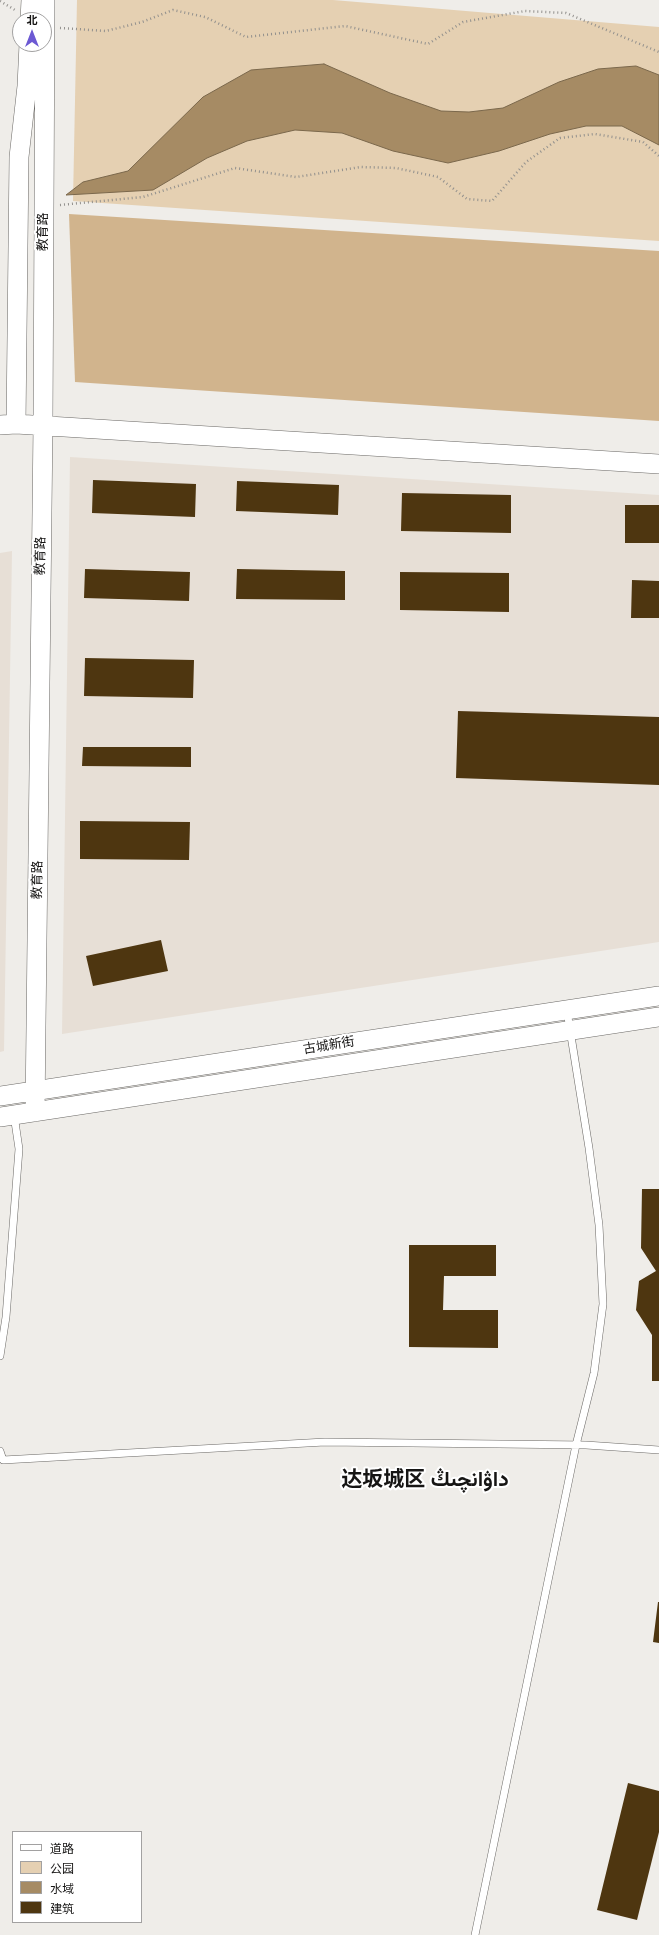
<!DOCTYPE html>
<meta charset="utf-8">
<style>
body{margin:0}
#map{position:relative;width:659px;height:1935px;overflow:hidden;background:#efede9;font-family:"Varela Round","Noto Sans SC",sans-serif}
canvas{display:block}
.legend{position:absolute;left:12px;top:1831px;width:130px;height:92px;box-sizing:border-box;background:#fff;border:1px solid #a2a1a1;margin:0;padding:5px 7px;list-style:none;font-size:12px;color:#161514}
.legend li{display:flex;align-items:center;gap:8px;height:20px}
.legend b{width:20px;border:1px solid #a2a1a1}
.north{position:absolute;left:12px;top:12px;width:40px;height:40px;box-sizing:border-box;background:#fff;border:1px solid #a2a1a1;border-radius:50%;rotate:0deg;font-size:11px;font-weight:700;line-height:16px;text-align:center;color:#161514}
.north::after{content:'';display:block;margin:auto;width:14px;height:18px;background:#6c59d3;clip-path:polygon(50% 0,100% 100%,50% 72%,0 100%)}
</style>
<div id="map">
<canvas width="659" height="1935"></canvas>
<ul class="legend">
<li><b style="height:5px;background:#fff"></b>道路</li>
<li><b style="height:11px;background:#e5d0b2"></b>公园</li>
<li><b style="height:11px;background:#a68b64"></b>水域</li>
<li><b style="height:11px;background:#4e3610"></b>建筑</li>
</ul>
<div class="north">北</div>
</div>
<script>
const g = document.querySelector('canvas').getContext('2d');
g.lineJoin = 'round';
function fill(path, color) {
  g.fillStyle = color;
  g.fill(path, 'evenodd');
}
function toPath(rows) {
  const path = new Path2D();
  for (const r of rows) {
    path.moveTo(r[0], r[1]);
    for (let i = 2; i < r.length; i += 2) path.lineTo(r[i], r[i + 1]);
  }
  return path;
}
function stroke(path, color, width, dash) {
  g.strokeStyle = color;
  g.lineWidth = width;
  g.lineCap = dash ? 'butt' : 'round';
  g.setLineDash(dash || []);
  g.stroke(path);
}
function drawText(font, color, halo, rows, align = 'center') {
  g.font = font + ' "Varela Round",Vazirmatn,"Noto Sans SC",sans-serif';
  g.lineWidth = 4;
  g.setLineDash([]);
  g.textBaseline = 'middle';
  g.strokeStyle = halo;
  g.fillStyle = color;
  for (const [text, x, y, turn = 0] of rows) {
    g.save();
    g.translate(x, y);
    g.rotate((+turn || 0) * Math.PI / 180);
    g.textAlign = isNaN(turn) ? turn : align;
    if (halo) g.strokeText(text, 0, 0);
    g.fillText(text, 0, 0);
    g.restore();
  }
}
fill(toPath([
 [70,457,659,495,659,942,62,1034],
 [12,551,4,1051,0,1052,0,553]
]), '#e7dfd6');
fill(toPath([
 [77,0,333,0,659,27,659,241,73,201]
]), '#e5d0b2');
fill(toPath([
 [69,214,659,251,659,421,75,382]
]), '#d1b48d');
const water = toPath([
 [324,64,390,93,441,111,469,112,503,108,559,82,598,69,636,66,659,75,659,145,622,126,586,126,550,134,499,151,448,163,393,151,342,133,295,130,247,141,207,158,153,190,66,195,83,182,128,171,203,97,251,70,324,64]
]);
fill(water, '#a68b64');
stroke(water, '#7b684c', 1);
fill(toPath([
 [93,480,196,484,195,517,92,513],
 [237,481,339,485,338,515,236,511],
 [402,493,511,495,511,533,401,531],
 [625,505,659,505,659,543,625,543],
 [85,569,190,572,189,601,84,598],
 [237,569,345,571,345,600,236,599],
 [400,572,509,573,509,612,400,610],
 [632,580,659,581,659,618,631,618],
 [85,658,194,660,193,698,84,696],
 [458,711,659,717,659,785,456,778],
 [83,747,191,747,191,767,82,766],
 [80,821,190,822,189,860,80,859],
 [161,940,168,971,93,986,86,956],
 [642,1189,659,1189,659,1381,652,1381,652,1335,636,1310,639,1281,656,1271,641,1248],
 [409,1245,496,1245,496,1276,444,1276,443,1310,498,1310,498,1348,409,1347],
 [658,1602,659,1602,659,1643,653,1642],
 [628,1783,659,1791,659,1832,637,1920,597,1910]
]), '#4e3610');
const lane = toPath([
 [0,1356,6,1317,19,1149,14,1115],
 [0,1451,3,1460,325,1442,586,1445,659,1450],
 [475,1935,576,1445,594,1373,603,1304,599,1225,589,1148,567,1011]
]);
const secondary = toPath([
 [30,20,31,0],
 [16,424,19,157,27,86,29,44],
 [0,425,16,424,659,464],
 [0,1096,659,996],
 [35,1112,43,425,45,0],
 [0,1117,659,1017]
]);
stroke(lane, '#6a6865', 8);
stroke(secondary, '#6a6865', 20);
stroke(toPath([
 [0,1,15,10],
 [60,28,106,31,142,22,173,10,205,17,246,37,345,26,428,44,463,22,525,11,566,13,659,52],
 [60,205,143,197,235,168,296,177,361,167,396,168,438,177,467,199,492,201,526,162,560,138,595,134,643,142,659,156]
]), '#92908d', 2.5, [1, 3]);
stroke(lane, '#fff', 7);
stroke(secondary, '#fff', 19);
drawText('13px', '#161514', '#fff', [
 ["教育路",44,232,-90],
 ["教育路",41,556,-89],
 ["教育路",38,880,-89],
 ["古城新街",329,1046,-9]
]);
drawText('bold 21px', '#161514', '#fff', [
 ["达坂城区 داۋانچىڭ",425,1480]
]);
</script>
